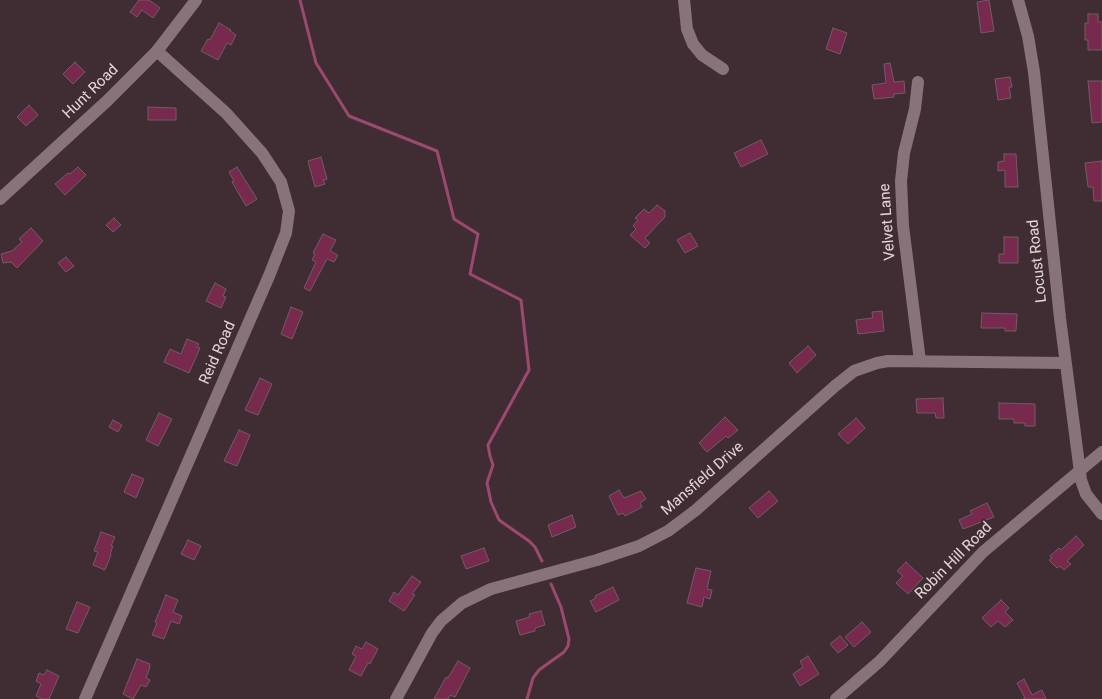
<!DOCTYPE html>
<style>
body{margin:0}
canvas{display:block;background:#402d34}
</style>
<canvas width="1102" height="699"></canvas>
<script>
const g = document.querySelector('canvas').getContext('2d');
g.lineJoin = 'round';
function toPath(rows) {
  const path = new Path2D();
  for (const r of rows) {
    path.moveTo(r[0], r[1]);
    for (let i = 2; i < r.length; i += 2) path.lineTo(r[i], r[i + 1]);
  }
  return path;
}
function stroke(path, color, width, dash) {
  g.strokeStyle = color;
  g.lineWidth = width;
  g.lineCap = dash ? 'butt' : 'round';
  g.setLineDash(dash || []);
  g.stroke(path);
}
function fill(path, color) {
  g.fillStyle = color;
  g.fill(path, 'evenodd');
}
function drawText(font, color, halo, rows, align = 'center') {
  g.font = font + ' Roboto,sans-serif';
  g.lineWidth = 4;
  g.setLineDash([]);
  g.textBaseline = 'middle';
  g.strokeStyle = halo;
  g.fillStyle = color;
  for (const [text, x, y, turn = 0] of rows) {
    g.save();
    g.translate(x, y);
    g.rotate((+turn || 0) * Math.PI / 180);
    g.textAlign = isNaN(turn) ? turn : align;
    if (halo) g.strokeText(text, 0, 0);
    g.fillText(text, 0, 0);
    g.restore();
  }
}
stroke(toPath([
 [300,0,316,63,349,116,437,151,454,219,478,234,470,274,521,300,529,370,488,445,490,456,493,465,487,483,491,502,499,520,529,541,535,547,542,561],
 [527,699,533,678,539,670,564,652,568,646,569,639,561,607,551,584]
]), '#9b496e', 3);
const building = toPath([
 [139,0,149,0,160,8,153,18,142,10,137,17,130,12,139,0],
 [989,0,994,31,981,33,977,2,989,0],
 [1088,14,1098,14,1098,22,1102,22,1102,50,1088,50,1088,40,1085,40,1085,23,1088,23,1088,14],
 [219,23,231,30,230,31,236,35,231,45,227,43,218,60,201,51,208,39,210,40,219,23],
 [833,28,847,33,840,54,826,49,833,28],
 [75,62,85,72,73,84,63,74,75,62],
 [890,63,894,82,904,81,905,93,894,94,894,97,874,99,872,85,886,83,884,64,890,63],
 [1010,77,1012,87,1009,87,1011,98,998,100,995,79,1010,77],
 [1088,81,1102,81,1102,122,1092,123,1088,81],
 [29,105,38,115,26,126,17,117,29,105],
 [148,107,176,108,176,120,148,120,148,107],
 [761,140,768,154,741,167,734,153,761,140],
 [1004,154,1016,154,1018,187,1005,187,1005,170,998,171,998,162,1004,161,1004,154],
 [321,157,327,179,323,180,325,184,315,187,308,161,321,157],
 [1102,161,1102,201,1094,201,1093,187,1088,187,1085,163,1102,161],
 [78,167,86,175,65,195,55,184,68,173,70,174,78,167],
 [237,167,257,199,246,206,232,182,234,181,229,172,237,167],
 [657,205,665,211,665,217,645,238,650,243,645,248,630,235,636,229,633,226,638,220,635,218,644,209,649,213,657,205],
 [114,218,121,225,113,232,106,225,114,218],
 [31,228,43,241,17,268,11,262,3,263,1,254,12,251,22,242,19,239,31,228],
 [690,233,698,246,685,253,677,240,690,233],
 [323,234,336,240,330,251,338,255,334,262,327,259,310,291,304,288,316,262,312,260,315,254,313,253,323,234],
 [1004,237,1018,237,1018,263,999,263,999,254,1004,254,1004,237],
 [66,257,74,266,66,272,58,263,66,257],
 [215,283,226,289,223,296,226,297,221,308,206,301,215,283],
 [291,307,303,312,292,339,281,334,291,307],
 [882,311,884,331,858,334,856,320,873,318,872,312,882,311],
 [982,313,1017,314,1016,331,1005,331,1005,328,981,328,982,313],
 [187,339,199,344,197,347,200,348,189,373,164,362,170,349,181,354,187,339],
 [808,346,816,355,797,373,789,363,808,346],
 [260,378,272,384,258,415,245,410,260,378],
 [943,398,944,418,936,418,935,413,917,413,916,399,943,398],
 [999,403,1035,404,1035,426,1025,426,1025,423,1014,423,1014,419,999,419,999,403],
 [159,413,172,419,158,446,146,440,159,413],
 [725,417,738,430,728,438,726,436,707,452,699,443,725,417],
 [856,418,865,428,848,444,838,434,856,418],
 [113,420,122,425,118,432,109,427,113,420],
 [239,430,250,435,237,466,224,461,239,430],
 [132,474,144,479,136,498,124,492,132,474],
 [619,490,624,498,641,491,646,499,640,503,642,507,625,516,623,513,618,515,609,496,619,490],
 [769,491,778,501,758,518,749,508,769,491],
 [987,503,994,517,963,529,959,520,972,514,970,511,987,503],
 [572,515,576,527,552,537,548,525,572,515],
 [101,532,115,537,111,546,113,546,110,554,111,555,105,570,93,565,98,552,94,551,101,532],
 [1076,536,1084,545,1067,561,1071,564,1064,570,1060,566,1057,568,1049,560,1052,558,1050,556,1059,548,1061,550,1076,536],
 [188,540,201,546,194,560,181,554,188,540],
 [484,548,489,561,466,569,461,556,484,548],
 [906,562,923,578,908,594,896,583,903,576,897,571,906,562],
 [696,568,711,571,707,589,712,590,710,599,704,597,702,607,687,603,696,568],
 [412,576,421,582,412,594,415,595,404,611,389,601,394,592,398,595,412,576],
 [613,587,619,600,596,612,590,601,596,598,595,596,613,587],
 [166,595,178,600,173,612,182,616,179,624,171,621,164,639,152,635,157,623,155,622,166,595],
 [1001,600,1009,608,1005,612,1013,620,1005,627,998,621,991,627,982,618,1001,600],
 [77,602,90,607,78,633,66,629,77,602],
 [541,611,545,625,535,628,535,631,520,635,516,621,530,617,529,614,541,611],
 [862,622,871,632,854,647,845,637,862,622],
 [840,636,848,645,838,653,830,644,840,636],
 [366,642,378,649,370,664,368,663,361,676,349,670,356,656,352,654,356,646,362,649,366,642],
 [808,656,819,674,800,686,793,674,803,667,800,661,808,656],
 [137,659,150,664,149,666,150,667,146,678,150,680,146,687,141,685,133,699,123,694,137,659],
 [458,661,470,668,455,697,450,695,448,699,434,699,446,677,448,678,458,661],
 [47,670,59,676,49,699,42,699,36,696,41,684,36,681,39,673,44,675,47,670],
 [1024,679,1032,695,1042,690,1046,699,1023,699,1025,698,1017,683,1024,679]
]);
fill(building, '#77294e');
stroke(building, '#715c64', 1);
stroke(toPath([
 [684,0,687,29,693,44,702,55,723,69],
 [1018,0,1028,36,1034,72,1060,318,1081,480,1086,494,1102,514],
 [918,82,915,109,904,153,901,181,903,226,920,361],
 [85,699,269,276,286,233,289,211,281,182,262,153,226,113,157,51],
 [396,699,432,633,441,621,462,603,491,589,597,560,639,546,668,531,696,510,835,386,854,371,877,363,888,361,1065,363],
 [836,699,880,661,983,552,1102,452]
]), '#88737b', 12);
stroke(toPath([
 [0,199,107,101,157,51,196,0]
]), '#88737b', 12);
drawText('15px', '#e3d6db', '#402d34', [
 ["Hunt Road",91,92,-44],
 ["Velvet Lane",888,222,-94],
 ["Locust Road",1038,261,-96],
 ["Reid Road",218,353,-66],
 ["Mansfield Drive",703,479,-41],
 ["Robin Hill Road",954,561,-45]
]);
</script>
